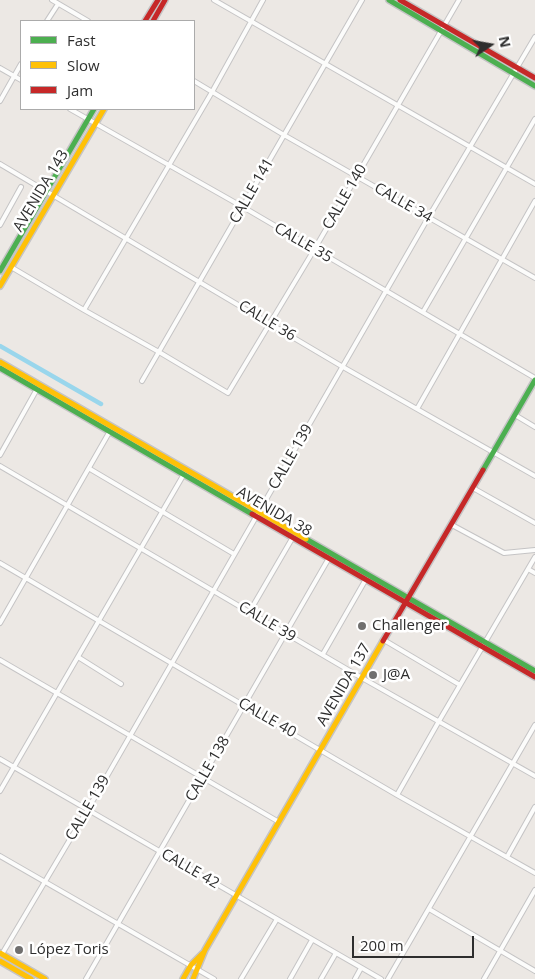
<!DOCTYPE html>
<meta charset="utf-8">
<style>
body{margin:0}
#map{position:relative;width:535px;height:979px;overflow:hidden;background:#ece8e4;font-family:"Open Sans",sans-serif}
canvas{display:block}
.legend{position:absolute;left:20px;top:20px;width:175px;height:90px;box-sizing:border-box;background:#fff;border:1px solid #ababab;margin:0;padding:6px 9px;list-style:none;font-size:15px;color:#2e2e2e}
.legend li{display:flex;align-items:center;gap:10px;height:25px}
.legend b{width:25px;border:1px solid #ababab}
.north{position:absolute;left:465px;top:20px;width:50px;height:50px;-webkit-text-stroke:4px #fff;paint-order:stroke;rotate:78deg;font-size:14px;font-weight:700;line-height:20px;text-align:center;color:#2e2e2e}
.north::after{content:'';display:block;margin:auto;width:18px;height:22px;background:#2e2e2e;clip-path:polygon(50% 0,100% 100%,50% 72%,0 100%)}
.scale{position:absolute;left:352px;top:936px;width:122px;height:22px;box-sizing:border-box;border:2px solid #2e2e2e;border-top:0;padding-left:6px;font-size:15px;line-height:18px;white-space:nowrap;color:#2e2e2e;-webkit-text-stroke:4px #fff;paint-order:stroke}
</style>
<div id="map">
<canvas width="535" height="979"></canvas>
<ul class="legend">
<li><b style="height:6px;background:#4caf50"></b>Fast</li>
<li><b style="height:6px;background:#ffc107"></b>Slow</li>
<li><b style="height:6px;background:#c62828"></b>Jam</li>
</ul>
<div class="north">N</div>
<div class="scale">200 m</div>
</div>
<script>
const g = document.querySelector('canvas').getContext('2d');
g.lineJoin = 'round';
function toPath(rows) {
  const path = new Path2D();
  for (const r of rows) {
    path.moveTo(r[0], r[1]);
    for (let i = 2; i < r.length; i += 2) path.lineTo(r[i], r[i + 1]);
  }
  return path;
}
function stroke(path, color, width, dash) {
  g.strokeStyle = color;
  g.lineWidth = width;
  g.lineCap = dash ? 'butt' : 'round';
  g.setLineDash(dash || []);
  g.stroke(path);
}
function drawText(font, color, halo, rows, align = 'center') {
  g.font = font + ' "Open Sans",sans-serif';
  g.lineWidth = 5;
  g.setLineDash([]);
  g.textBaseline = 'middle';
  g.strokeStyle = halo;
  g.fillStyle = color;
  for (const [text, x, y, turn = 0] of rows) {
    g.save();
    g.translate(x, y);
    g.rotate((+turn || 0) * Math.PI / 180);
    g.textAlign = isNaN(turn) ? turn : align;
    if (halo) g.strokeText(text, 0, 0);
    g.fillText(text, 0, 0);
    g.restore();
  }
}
stroke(toPath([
 [0,346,101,404]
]), '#99d6ec', 4.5);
const street = toPath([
 [52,0,88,21],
 [214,0,535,184],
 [47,21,58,4],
 [0,68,21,80],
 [194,81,284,135,535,278],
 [0,101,21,64],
 [70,109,243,207,535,378],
 [0,164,343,367,535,476],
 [0,225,21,187],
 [11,267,84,310,159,352,228,393,314,250,459,0],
 [84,310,212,92,263,0],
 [423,312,535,119],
 [142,381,362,0],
 [417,409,535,201],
 [515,415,535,427],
 [0,455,37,389],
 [0,466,362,678,535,776],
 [90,469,234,554],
 [473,488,535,523],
 [452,525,504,553,535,550],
 [0,563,397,795,535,873],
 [528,569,535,573],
 [250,611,293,537],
 [0,623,110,431],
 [384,640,460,685],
 [323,654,366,579],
 [78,657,121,684],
 [0,660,279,822],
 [0,759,381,979],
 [0,791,184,474],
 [397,795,439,721,535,557],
 [0,856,214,979],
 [507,857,535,807],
 [429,909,535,971],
 [2,954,88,809,428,218,535,37],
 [86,979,329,558],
 [241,979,277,919],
 [290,979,312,940],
 [321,979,336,953],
 [355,979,361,968],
 [388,979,535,725],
 [484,979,535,890]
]);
const fast = toPath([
 [389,0,535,86],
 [0,271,94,109],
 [0,368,252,514],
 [483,470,535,380],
 [306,539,535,671]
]);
const slow = toPath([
 [0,286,104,109],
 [0,362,306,539],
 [0,953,45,979],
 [0,961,31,979],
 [183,979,191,965,203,953],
 [193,979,205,950,383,641]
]);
const jam = toPath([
 [400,0,535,78],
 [145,21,158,0],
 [153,21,165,0],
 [252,514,535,677],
 [383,641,483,470]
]);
stroke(street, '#c5c4c5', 6);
stroke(fast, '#c5c4c5', 8);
stroke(slow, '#c5c4c5', 8);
stroke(jam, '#c5c4c5', 8);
stroke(street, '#fcfcfb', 4);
stroke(fast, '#4caf50', 5);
stroke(slow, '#ffc107', 5);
stroke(jam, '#c62828', 5);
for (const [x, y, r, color] of [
 [362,626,5,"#706f6e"],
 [373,675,5,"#706f6e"],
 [19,950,5,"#706f6e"]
]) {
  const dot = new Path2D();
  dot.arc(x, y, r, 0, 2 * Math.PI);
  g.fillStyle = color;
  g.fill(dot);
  stroke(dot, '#fff', 2);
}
drawText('15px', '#2e2e2e', '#fff', [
 ["AVENIDA 143",41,191,-59],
 ["CALLE 141",252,191,-60],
 ["CALLE 140",345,197,-60],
 ["CALLE 34",403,203,30],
 ["CALLE 35",303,243,30],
 ["CALLE 36",267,321,31],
 ["CALLE 139",291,457,-60],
 ["AVENIDA 38",274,512,30],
 ["CALLE 39",267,622,31],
 ["AVENIDA 137",344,685,-60],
 ["CALLE 40",267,718,30],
 ["CALLE 138",208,769,-60],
 ["CALLE 139",88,808,-60],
 ["CALLE 42",190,869,30]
]);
drawText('15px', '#2e2e2e', '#fff', [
 ["Challenger",372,626],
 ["J@A",383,675],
 ["López Toris",29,950]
], 'left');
</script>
